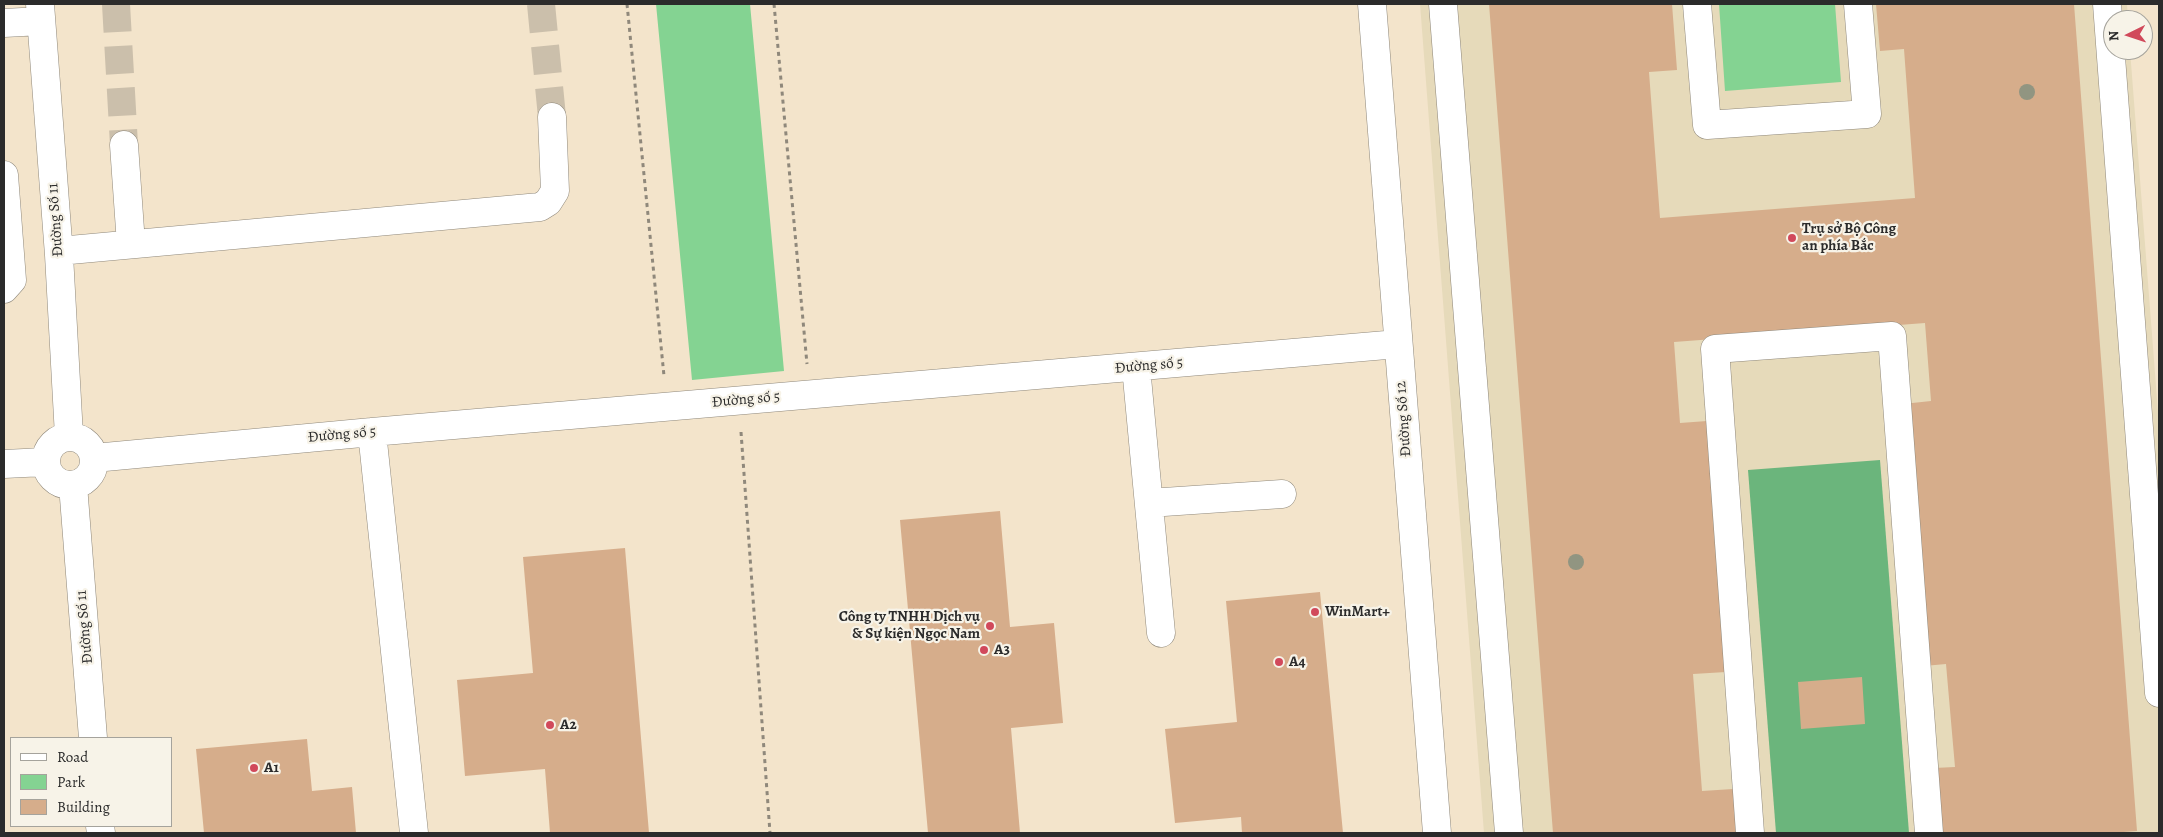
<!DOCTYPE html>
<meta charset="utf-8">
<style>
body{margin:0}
#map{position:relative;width:2163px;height:837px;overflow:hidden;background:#f3e4cb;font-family:Alegreya,serif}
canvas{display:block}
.frame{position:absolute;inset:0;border:5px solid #2b2b2b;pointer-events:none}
.legend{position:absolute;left:10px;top:737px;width:162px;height:90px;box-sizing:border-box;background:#f7f3e8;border:1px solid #a5a39c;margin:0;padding:6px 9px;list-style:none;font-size:15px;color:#2b2b2b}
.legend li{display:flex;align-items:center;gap:10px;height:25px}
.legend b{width:25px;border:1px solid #a5a39c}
.north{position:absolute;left:2103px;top:10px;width:50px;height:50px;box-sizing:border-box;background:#f7f3e8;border:1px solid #a5a39c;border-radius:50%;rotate:266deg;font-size:14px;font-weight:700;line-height:20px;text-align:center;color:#2b2b2b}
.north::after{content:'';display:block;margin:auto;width:18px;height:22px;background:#d1495b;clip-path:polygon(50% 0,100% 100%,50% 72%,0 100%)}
</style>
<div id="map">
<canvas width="2163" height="837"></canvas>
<div class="frame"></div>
<ul class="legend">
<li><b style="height:6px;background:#fff"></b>Road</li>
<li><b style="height:14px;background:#84d392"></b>Park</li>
<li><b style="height:14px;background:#d6ad8b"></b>Building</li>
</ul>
<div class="north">N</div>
</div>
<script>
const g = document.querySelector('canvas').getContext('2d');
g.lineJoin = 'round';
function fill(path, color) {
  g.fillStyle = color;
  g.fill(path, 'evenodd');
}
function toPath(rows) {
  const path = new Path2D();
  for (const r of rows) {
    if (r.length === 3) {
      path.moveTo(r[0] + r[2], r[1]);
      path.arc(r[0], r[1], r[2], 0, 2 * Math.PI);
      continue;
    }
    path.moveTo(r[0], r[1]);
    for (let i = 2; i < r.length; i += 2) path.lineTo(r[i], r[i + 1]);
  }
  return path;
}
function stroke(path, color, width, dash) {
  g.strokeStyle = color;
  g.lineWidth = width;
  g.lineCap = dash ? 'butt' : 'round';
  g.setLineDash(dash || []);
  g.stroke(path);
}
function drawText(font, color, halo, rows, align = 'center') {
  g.font = font + ' Alegreya,serif';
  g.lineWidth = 4.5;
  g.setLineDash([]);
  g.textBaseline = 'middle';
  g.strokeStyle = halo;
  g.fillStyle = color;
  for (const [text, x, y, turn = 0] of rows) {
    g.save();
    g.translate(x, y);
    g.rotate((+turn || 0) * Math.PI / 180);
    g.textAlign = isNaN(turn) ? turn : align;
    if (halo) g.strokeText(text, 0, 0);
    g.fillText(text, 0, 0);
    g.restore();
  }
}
fill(toPath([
 [1420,4,2127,4,2128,20,2113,20,2113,50,2130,50,2159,425,2159,833,1484,833]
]), '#e6daba');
fill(toPath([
 [656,4,750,4,784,371,692,380],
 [1719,4,1835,4,1841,82,1725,91]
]), '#84d392');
fill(toPath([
 [1880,460,1909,833,1776,833,1748,470]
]), '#6bb57c');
fill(toPath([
 [1489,4,1672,4,1677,70,1649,72,1660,218,1915,198,1904,49,1880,51,1876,4,2074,4,2137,831,2110,833,1940,833,1934,768,1955,767,1946,664,1924,666,1903,404,1931,401,1925,323,1674,342,1680,423,1707,421,1726,672,1693,674,1702,791,1733,789,1737,833,1553,833],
 [1000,511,1010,627,1054,623,1063,723,1011,728,1020,833,928,833,900,520],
 [625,548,649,833,550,833,545,769,465,776,457,680,533,673,523,557],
 [1320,592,1343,833,1242,833,1241,817,1175,823,1165,729,1237,722,1226,601],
 [1862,677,1865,724,1801,729,1798,682],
 [307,739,312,791,352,787,356,833,204,833,196,749]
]), '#d6ad8b');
stroke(toPath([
 [116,4,124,145],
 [541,4,552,117]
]), '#cbbfab', 28, [28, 14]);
const minor = toPath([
 [40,4,59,255,69,436],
 [1372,4,1437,833],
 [1443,4,1509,833],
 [1697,4,1707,125,1867,114,1858,4],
 [2107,4,2159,693],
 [4,23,41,21],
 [124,145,131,244],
 [4,175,12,280,4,289],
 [59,251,540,207,548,202,555,191,552,117],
 [1136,367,1161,633],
 [372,432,414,833],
 [70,461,24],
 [94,458,372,432,1398,344],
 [4,464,45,462],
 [73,485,93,738],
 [1149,503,1282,494],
 [100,826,101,833],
 [1750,833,1715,349,1892,336,1929,833]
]);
stroke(minor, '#8f887b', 29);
stroke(toPath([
 [627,4,664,376],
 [774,4,807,364],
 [741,432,770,833]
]), '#8f887b', 3, [4, 4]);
stroke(minor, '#fff', 28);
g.fillStyle = '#919581';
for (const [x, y] of [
 [2027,92],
 [1576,562]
]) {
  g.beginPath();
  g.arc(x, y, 8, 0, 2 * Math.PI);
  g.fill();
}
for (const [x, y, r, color] of [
 [1792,238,5,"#d1495b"],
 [1315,612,5,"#d1495b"],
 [990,626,5,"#d1495b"],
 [984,650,5,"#d1495b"],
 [1279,662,5,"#d1495b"],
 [550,725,5,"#d1495b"],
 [254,768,5,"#d1495b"]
]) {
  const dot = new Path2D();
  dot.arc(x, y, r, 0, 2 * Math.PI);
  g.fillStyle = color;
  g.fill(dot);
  stroke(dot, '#f7f3e8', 2);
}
drawText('15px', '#2b2b2b', '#f7f3e8', [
 ["Đường Số 11",56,220,-94],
 ["Đường số 5",1149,366,-5],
 ["Đường số 5",746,400,-5],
 ["Đường Số 12",1404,419,-94],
 ["Đường số 5",342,435,-5],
 ["Đường Số 11",85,627,-95]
]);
drawText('bold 15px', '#2b2b2b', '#f7f3e8', [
 ["Trụ sở Bộ Công",1802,229],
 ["an phía Bắc",1802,246],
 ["WinMart+",1325,612],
 ["Công ty TNHH Dịch vụ",980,617,"right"],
 ["& Sự kiện Ngọc Nam",980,634,"right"],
 ["A3",994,650],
 ["A4",1289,662],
 ["A2",560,725],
 ["A1",264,768]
], 'left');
</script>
